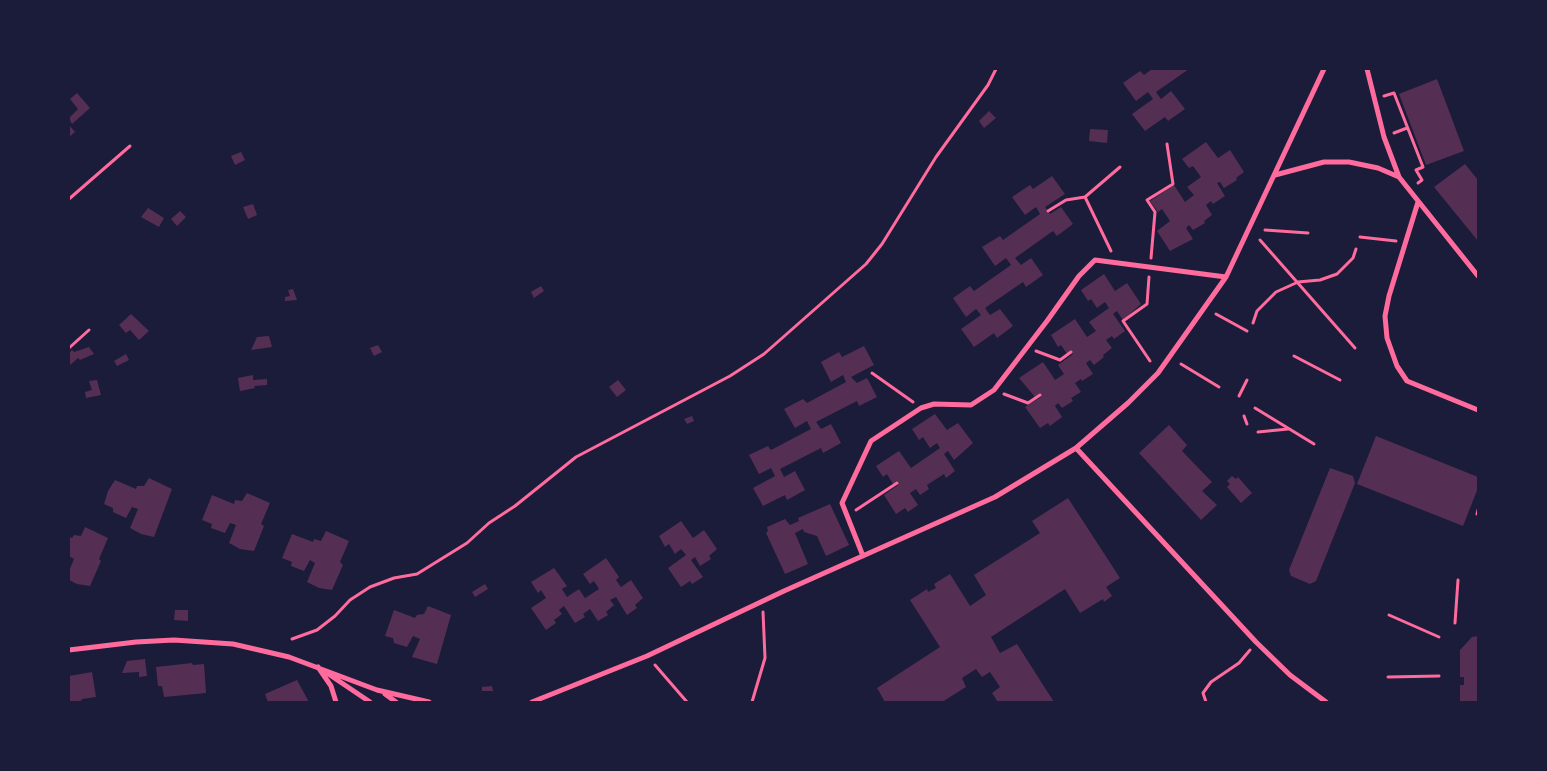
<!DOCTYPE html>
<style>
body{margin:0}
#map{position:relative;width:1547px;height:771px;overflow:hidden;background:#1b1b3a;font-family:Figtree,sans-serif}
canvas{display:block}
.frame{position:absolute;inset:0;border:70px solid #1b1b3a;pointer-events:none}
</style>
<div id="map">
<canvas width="1547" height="771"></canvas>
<div class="frame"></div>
</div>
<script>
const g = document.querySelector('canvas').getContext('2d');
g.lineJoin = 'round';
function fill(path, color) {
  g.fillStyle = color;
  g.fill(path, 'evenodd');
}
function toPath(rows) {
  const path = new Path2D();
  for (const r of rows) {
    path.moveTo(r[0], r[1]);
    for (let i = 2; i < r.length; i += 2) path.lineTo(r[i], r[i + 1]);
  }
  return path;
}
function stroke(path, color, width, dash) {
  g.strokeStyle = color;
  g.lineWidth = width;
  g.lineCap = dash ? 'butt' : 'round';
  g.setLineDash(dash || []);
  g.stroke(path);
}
fill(toPath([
 [1152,69,1189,69,1156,92,1161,99,1171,91,1185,109,1168,121,1165,117,1145,131,1132,114,1153,99,1148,92,1136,101,1123,83,1140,71,1144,75],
 [1437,79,1464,151,1426,165,1399,94],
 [77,93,90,108,72,124,69,118,78,109,70,99],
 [989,111,996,118,984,128,979,121],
 [70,126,75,132,69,137,69,127],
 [1090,129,1108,130,1107,143,1089,141],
 [1206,142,1218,158,1230,150,1244,172,1236,178,1237,180,1224,188,1220,182,1217,183,1225,196,1213,204,1211,201,1206,205,1212,215,1204,221,1205,223,1193,230,1189,225,1186,228,1193,239,1170,251,1157,231,1170,221,1162,209,1158,212,1150,201,1174,185,1185,202,1194,195,1187,187,1201,177,1193,166,1189,168,1182,159],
 [241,152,245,160,235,165,231,156],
 [1465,164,1478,180,1478,241,1434,187],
 [1052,176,1065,194,1045,207,1050,214,1061,207,1073,224,1057,236,1053,231,1015,258,1021,265,1031,258,1043,275,1026,287,1023,282,985,308,990,315,1000,309,1013,326,997,338,994,333,974,347,961,329,981,315,976,309,966,317,953,298,970,286,974,291,1011,265,1006,258,995,266,982,247,1000,236,1003,240,1040,214,1036,207,1025,215,1012,197,1030,185,1033,189],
 [253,204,257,215,248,219,243,207],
 [148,208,164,218,159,227,141,217],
 [180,211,186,217,177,226,171,219],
 [1104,274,1115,291,1127,283,1141,304,1123,320,1117,311,1113,314,1125,331,1114,339,1112,336,1106,340,1112,348,1103,355,1104,357,1094,365,1090,360,1086,363,1093,374,1082,381,1081,379,1075,383,1081,392,1071,398,1073,401,1062,408,1058,403,1055,406,1062,417,1050,426,1048,423,1040,428,1025,407,1041,397,1039,394,1035,397,1019,378,1043,362,1055,380,1064,374,1058,365,1073,354,1070,351,1067,354,1061,345,1058,347,1051,335,1075,319,1087,337,1096,331,1089,322,1109,308,1105,302,1097,308,1091,299,1088,301,1081,290],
 [541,286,544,291,534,298,531,292],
 [293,289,297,300,285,301,285,297,290,296,288,290],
 [131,314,149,331,139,340,130,330,126,333,119,325],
 [269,336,272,347,251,350,257,337],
 [378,345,382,352,374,356,370,348],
 [864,346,874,365,851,377,857,383,867,378,877,397,859,406,857,401,816,422,821,429,831,424,841,443,823,453,821,448,780,469,784,477,795,471,805,490,787,500,785,495,763,506,753,488,775,476,771,468,759,474,749,455,768,446,771,450,811,429,807,421,795,428,784,409,803,399,807,403,846,382,843,375,831,382,821,362,839,352,842,357],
 [89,347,94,354,80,360,78,358,69,366,69,353,72,350,74,352],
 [126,354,129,360,117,366,114,361],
 [253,375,253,380,267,379,267,385,254,386,255,388,240,391,238,378],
 [97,380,101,395,86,398,85,392,92,390,89,381],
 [618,380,626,390,617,397,609,387],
 [935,414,947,430,958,423,973,443,954,460,948,451,944,454,955,471,946,478,944,474,927,485,929,489,920,495,916,489,910,493,918,505,908,512,905,508,896,514,884,495,898,485,896,482,893,484,887,474,883,477,876,466,899,451,911,468,940,448,937,443,930,448,923,437,919,440,912,429],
 [692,416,694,421,687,424,684,419],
 [1169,425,1187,445,1182,451,1212,482,1202,491,1217,505,1201,520,1139,453],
 [1376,436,1478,477,1478,488,1463,526,1357,484],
 [1330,468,1353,476,1355,483,1316,581,1310,584,1291,576,1289,570],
 [1232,476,1236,479,1238,477,1252,493,1241,503,1227,487,1230,484,1227,481],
 [149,478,172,489,154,537,141,534,130,528,138,509,132,507,126,518,113,512,113,508,104,504,108,491,115,480,136,489,137,486,144,486],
 [247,493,270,503,261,524,264,526,254,551,240,549,229,543,236,525,230,523,225,533,211,528,212,524,202,520,212,495,234,504,235,500,242,501],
 [1068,498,1120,578,1106,587,1112,596,1104,602,1103,599,1080,613,1065,589,991,637,1000,653,1017,644,1054,702,998,702,992,693,1000,687,990,672,982,677,976,669,962,678,966,687,942,702,885,702,877,688,940,647,910,600,927,589,928,592,936,588,934,584,950,574,970,606,986,595,974,575,1040,533,1032,521],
 [830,504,849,545,826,556,817,536,804,532,803,529,795,533,808,564,785,574,766,533,768,531,767,527,785,519,790,525,799,521,798,518],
 [681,521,693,538,704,530,717,549,709,556,711,559,700,566,695,557,691,560,703,577,692,584,690,581,681,587,668,568,686,555,681,549,675,554,669,544,665,547,659,536],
 [85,527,108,538,99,559,101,561,90,586,77,584,69,580,69,571,74,559,69,556,69,537,72,538,74,535,81,536],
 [326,531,349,541,340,562,343,565,332,590,319,588,307,582,315,563,310,560,304,571,291,566,292,562,282,558,292,534,313,542,314,539,321,541],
 [606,558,619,577,616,580,621,587,631,580,643,598,635,605,637,608,627,615,616,597,610,600,614,605,606,612,608,615,598,621,590,609,583,614,585,617,575,623,564,606,559,610,562,614,554,620,556,623,546,630,531,608,546,598,541,590,538,593,531,582,554,568,567,586,562,589,567,597,579,589,585,598,599,589,594,581,590,584,583,574],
 [485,584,488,589,475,597,472,592],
 [428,606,451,615,437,664,412,657,420,639,413,636,407,647,394,643,393,638,385,636,394,610,415,618,417,615,424,614],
 [175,610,188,610,188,621,174,620],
 [1478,636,1478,702,1460,702,1460,685,1464,685,1464,677,1460,677,1460,650,1472,637],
 [145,659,147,676,139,677,139,672,122,673,127,661],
 [192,663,193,665,204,664,206,693,164,697,162,686,158,686,156,667],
 [92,672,96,697,82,699,80,702,69,702,69,676],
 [297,680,309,702,268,702,265,694],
 [492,686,493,691,482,691,482,687]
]), '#542f53');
stroke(toPath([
 [1384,96,1394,93,1423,167,1416,170,1422,180,1418,183],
 [1394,133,1407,128],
 [1085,197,1120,167],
 [69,199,130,146],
 [1048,211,1066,200,1085,197,1111,251],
 [1265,230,1308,233],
 [1360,237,1396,241],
 [1260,240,1355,348],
 [1151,258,1155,212,1147,200,1173,184,1167,144],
 [1149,277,1147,304,1123,321,1150,361],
 [1216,314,1247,331],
 [1253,323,1257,311,1276,292,1298,282,1320,280,1337,274,1353,258,1356,249],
 [69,348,89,330],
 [1036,351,1060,360,1071,352],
 [1294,356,1340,380],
 [1181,364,1219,387],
 [872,373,913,402],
 [1004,394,1028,403,1040,395],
 [1239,396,1247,380],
 [1255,408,1314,444],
 [1244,416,1247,424],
 [1258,432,1288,429],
 [856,510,897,483],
 [1477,514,1478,510],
 [1389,615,1439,637],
 [1455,623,1458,580],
 [292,639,317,630,335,616,350,600,370,587,394,578,417,574,467,543,489,523,515,506,576,457,730,376,764,354,866,264,882,244,936,157,988,85,996,69],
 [655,665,687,702],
 [1388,677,1439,676],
 [752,702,765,658,763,612],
 [1206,702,1203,693,1211,682,1239,663,1250,650]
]), '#ff6b9d', 3);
stroke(toPath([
 [1367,69,1384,137,1399,177,1478,276],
 [1275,175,1324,162,1349,162,1378,168,1399,177],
 [1418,202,1389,296,1385,316,1387,338,1397,366,1407,381,1478,410],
 [1076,448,1256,642,1290,675,1326,702],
 [863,556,842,503,871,441,921,408,934,404,971,405,994,390,1047,321,1079,276,1095,260,1226,277],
 [69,650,136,642,174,640,233,644,289,657,377,690,429,702],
 [318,667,331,686,336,702],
 [327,673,370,702],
 [385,694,396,702],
 [532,702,647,656,784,591,995,497,1076,448,1128,403,1158,373,1226,277,1324,69]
]), '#ff6b9d', 5);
</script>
